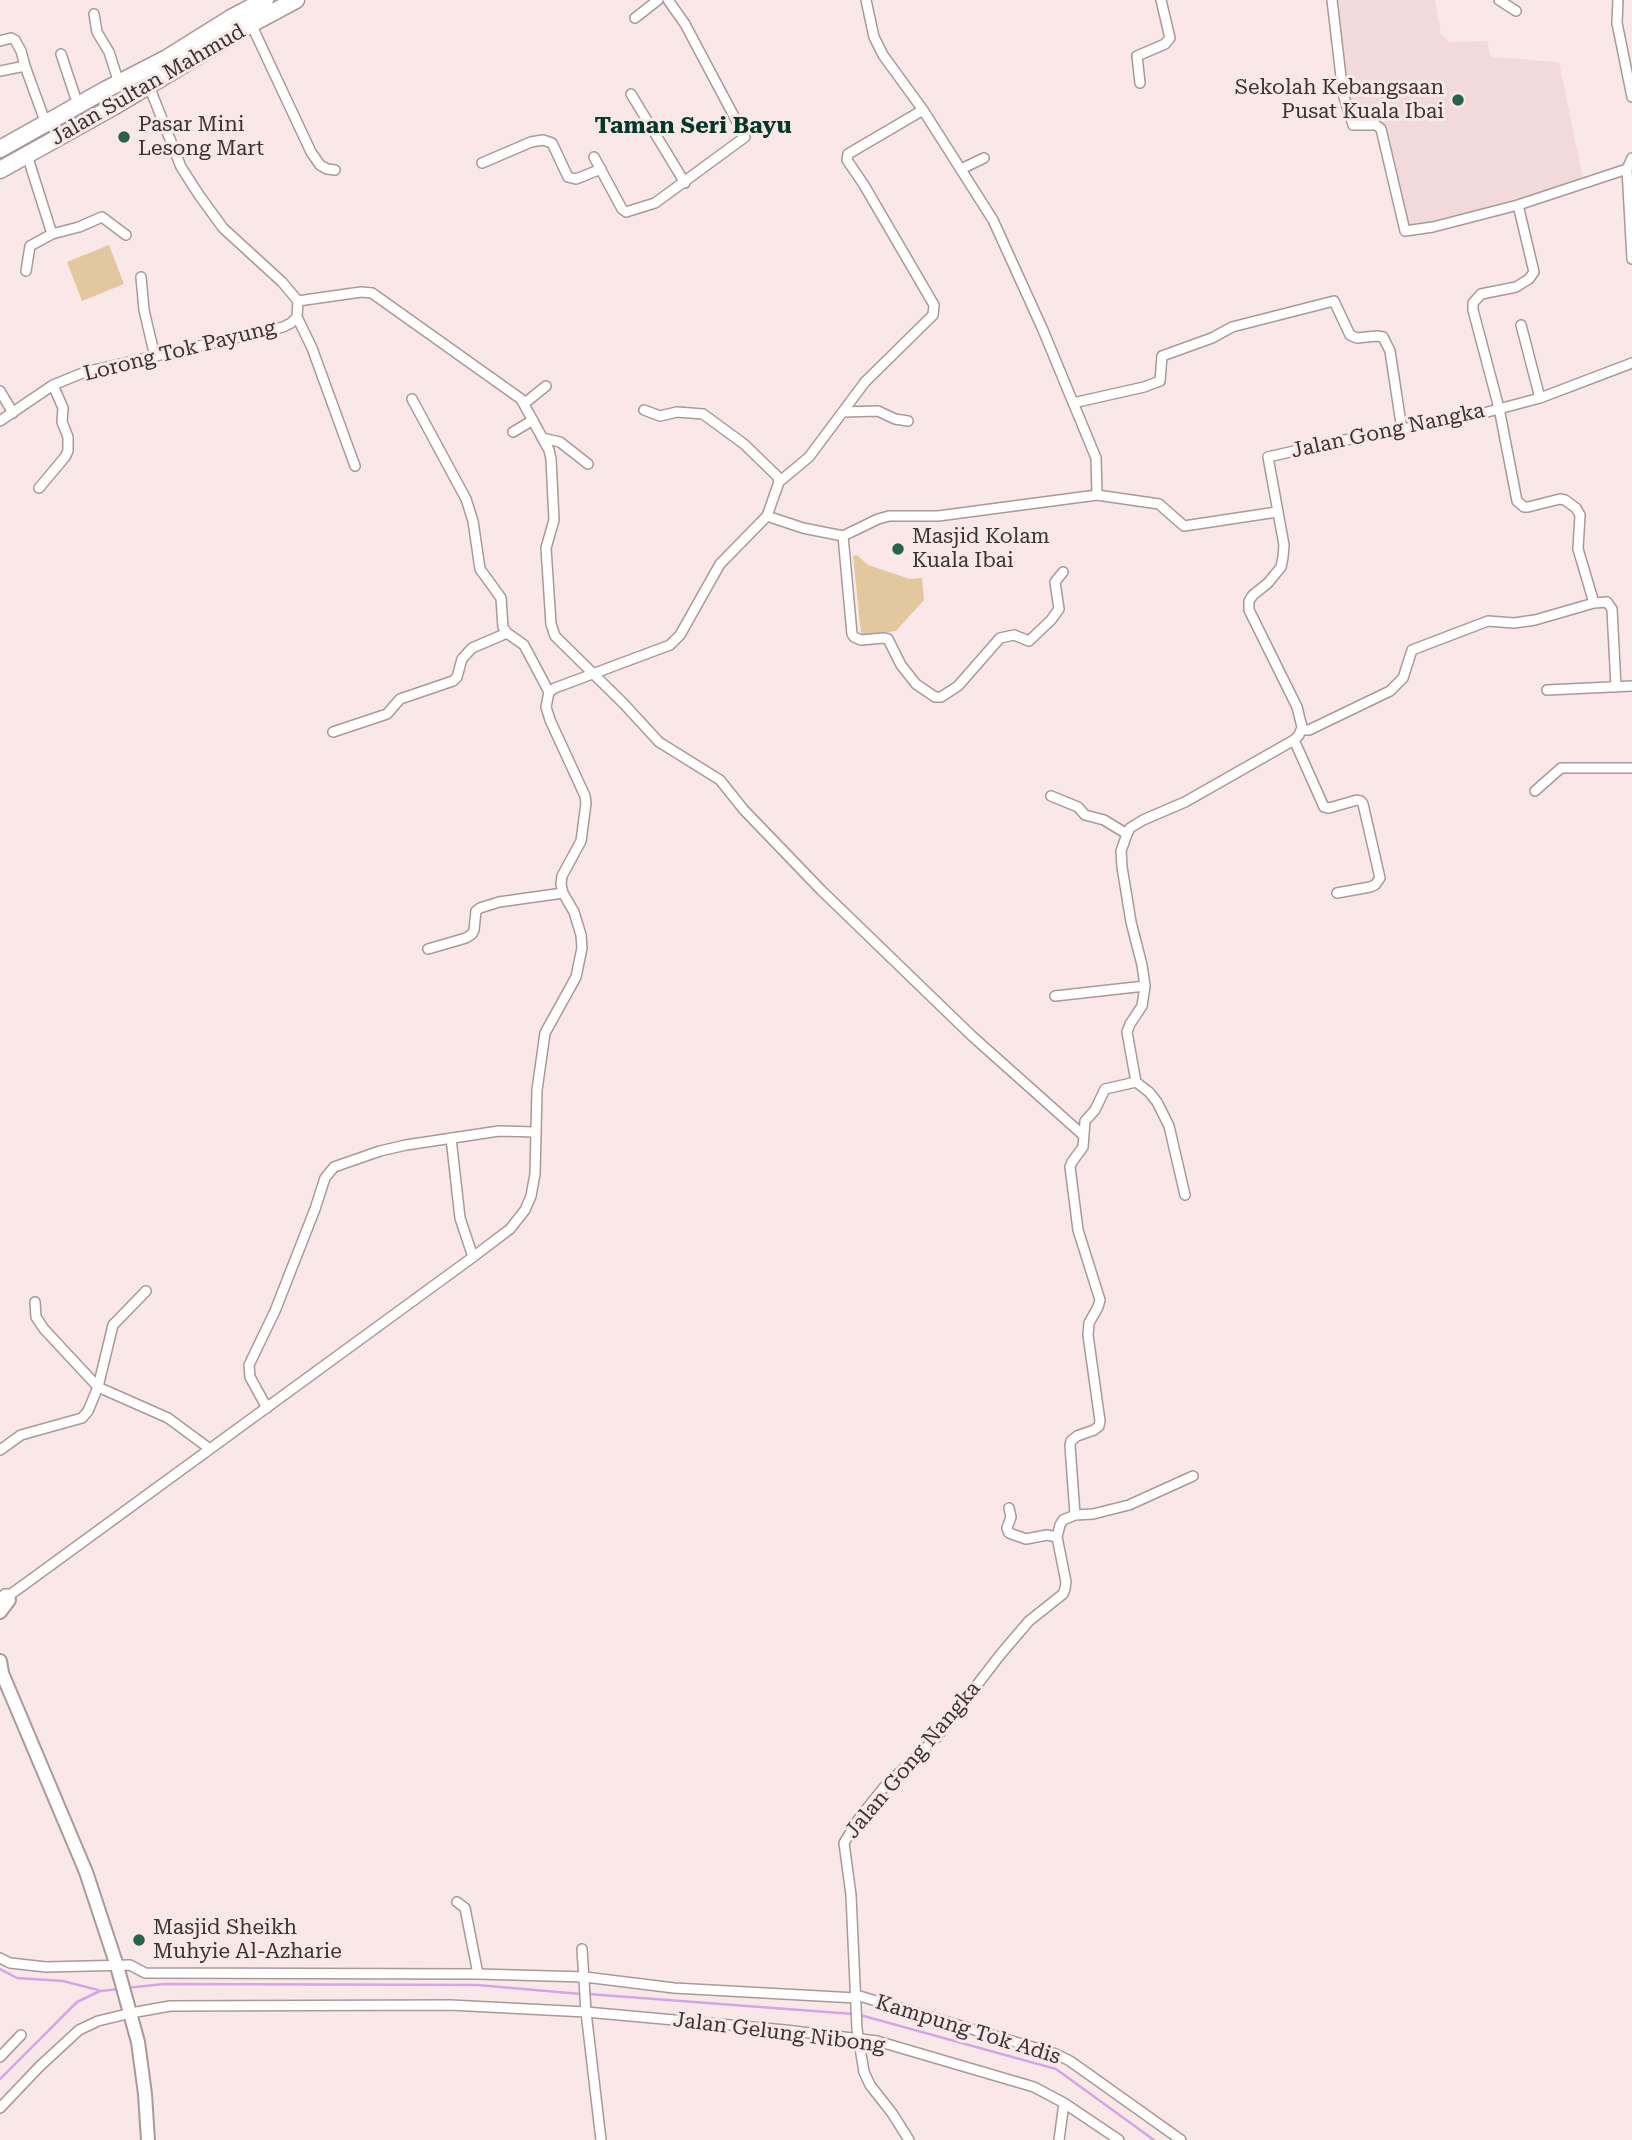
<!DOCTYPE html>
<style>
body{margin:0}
canvas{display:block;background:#fae8e8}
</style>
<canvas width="1632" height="2140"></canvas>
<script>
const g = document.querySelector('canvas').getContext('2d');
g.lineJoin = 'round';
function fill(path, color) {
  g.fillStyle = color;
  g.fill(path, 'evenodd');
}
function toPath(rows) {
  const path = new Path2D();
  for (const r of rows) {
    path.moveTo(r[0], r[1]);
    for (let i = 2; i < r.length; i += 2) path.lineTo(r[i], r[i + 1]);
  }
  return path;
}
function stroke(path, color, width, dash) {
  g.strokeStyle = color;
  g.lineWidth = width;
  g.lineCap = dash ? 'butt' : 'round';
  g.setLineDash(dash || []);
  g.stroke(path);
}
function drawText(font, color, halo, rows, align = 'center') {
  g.font = font + ' "Roboto Serif",serif';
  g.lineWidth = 6;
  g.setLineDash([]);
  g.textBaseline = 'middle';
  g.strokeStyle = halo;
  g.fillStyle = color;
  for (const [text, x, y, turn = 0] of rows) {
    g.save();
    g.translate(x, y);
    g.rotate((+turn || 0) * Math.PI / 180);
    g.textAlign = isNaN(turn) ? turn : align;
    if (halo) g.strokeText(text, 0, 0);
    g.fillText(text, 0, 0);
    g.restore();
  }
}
fill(toPath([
 [1336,0,1435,0,1441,34,1449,42,1487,41,1491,57,1559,62,1583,179,1517,201,1408,230,1383,121,1356,124,1345,80]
]), '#f2d9da');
fill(toPath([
 [109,245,124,284,82,301,67,262],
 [857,555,868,565,910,579,922,578,924,600,896,631,867,635,861,633,853,556]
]), '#e3c79f');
stroke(toPath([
 [0,1969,17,1978,63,1981,98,1990],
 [126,1988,164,1984,477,1985,581,1994],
 [588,1994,853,2014],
 [860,2015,1056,2069,1154,2140],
 [0,2079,77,2002,100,1991,120,1989]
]), '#d3a7e7', 2.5);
const street = toPath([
 [866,0,874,37,883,55,923,110,993,220,1043,330,1096,458,1097,495,1159,504,1184,526,1277,512],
 [1332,0,1343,94,1353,125,1376,125,1381,129,1405,231,1433,227,1518,205,1627,169],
 [1499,0,1516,11],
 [1618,0,1617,23,1632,97],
 [94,14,97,32,109,52,119,83],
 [635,18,658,0],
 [251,24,311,152,320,165,327,169,335,170],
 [0,41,11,38,15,40,21,51,25,66],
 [61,54,78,105],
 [0,71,25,66,46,124],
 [1140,83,1137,56,1165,44,1170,38,1161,0],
 [631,94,685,183],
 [594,157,622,209,626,212,655,203,745,137,685,24,668,0],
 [1632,158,1627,169,1632,259],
 [482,163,531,142,543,140,552,143,568,177,576,179,601,169],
 [961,169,984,158],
 [1518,205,1534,272,1529,279,1516,287,1481,294,1473,303,1473,310,1499,408,1517,501,1524,507,1528,507,1560,499,1565,500,1576,508,1580,515,1578,549,1594,603],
 [52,234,79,227,102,217,126,235],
 [26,271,30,246,52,234,27,155],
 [141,277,144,310,155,357],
 [298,301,361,292,372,293,521,399,549,450,551,459,554,520,546,548,551,624,555,636,624,704,659,742,720,780,744,810,821,890,972,1036,1083,1135],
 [297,317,312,348,355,466],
 [1521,325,1540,398],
 [0,391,13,413],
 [412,399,466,499,473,521,480,569,501,598,503,627,507,633,524,645,549,692],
 [525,403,546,386],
 [1073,403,1144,387,1160,381,1162,356,1212,338,1232,327,1334,301,1350,335,1357,338,1377,336,1383,337,1390,351,1402,430],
 [644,410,660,416,677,412,703,414,744,444,778,477,779,482,767,516],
 [843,412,878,411,895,419,908,421],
 [0,421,53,385,85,372,283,327,291,323,297,317,298,301,282,282,223,228,199,195,181,167,149,86],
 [513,432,533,420],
 [542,438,560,442,588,464],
 [779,482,809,457,865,382,933,315,934,305,864,185,847,160,848,154,923,110],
 [39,488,65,457,68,451,68,437,62,422,63,408,53,385],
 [843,536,852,634,854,637,861,640,883,638,888,639,901,665,916,684,935,697,941,697,958,686,1000,638,1014,635,1029,641,1051,620,1059,609,1055,582,1063,572],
 [1547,690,1632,686],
 [1301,730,1309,730,1390,691,1403,678,1412,650,1488,621,1514,623,1535,620,1594,603,1607,602,1612,609,1616,687],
 [333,732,387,714,400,699,453,681,457,677,462,659,472,648,507,633],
 [1294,740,1324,807,1329,808,1357,800,1361,801,1363,804,1380,878,1375,885,1370,887,1337,893],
 [1535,791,1561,768,1632,768],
 [1051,796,1078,807,1085,815,1104,820,1127,834],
 [428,949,466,938,472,934,474,930,476,911,480,908,499,902,563,893],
 [1055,996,1145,986],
 [1136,1082,1127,1032,1130,1024,1142,1006,1145,986,1142,965,1131,922,1122,867,1121,851,1127,834,1130,828,1143,820,1185,802,1294,740,1299,735,1302,727,1297,707,1249,610,1249,601,1253,595,1268,583,1281,567,1283,557,1284,545,1268,457,1329,443,1476,415,1540,398,1632,363],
 [451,1138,460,1218,473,1257],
 [35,1302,36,1317,44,1329,98,1387,168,1418,210,1449],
 [267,1408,250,1377,249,1365,275,1311,315,1209,325,1178,334,1167,380,1151,406,1145,499,1131,536,1132],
 [0,1450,21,1435,82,1418,88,1411,98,1387,113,1325,146,1291],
 [1009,1508,1011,1517,1007,1528,1009,1533,1026,1539,1047,1535,1057,1537],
 [1075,1515,1093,1514,1129,1505,1193,1476],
 [0,1598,5,1594,11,1594,25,1584,473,1257,510,1229,525,1210,531,1196,535,1174,537,1090,545,1033,576,977,582,948,581,935,574,912,563,893,561,884,562,876,581,841,586,803,585,796,550,720,546,707,549,692,555,688,670,645,680,635,720,564,767,516,803,528,843,536,878,519,889,516,938,516,1097,495],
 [457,1902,465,1908,478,1974],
 [582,1949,586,2012,601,2140],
 [0,1958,10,1963,46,1967,130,1965,145,1973,478,1974,585,1977,674,1988,856,1998],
 [856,1995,1056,2054,1070,2061,1181,2140],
 [0,2057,21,2035],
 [0,2108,39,2067,79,2030,98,2021,131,2013,170,2006,450,2005,586,2012,785,2030,877,2041,1034,2087,1064,2103,1119,2140],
 [909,2140,892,2113,870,2085,864,2072,857,2029,851,1895,844,1843,860,1817,885,1786,936,1738,1000,1655,1029,1621,1063,1594,1065,1589,1066,1582,1057,1537,1060,1525,1063,1520,1075,1515,1070,1445,1071,1441,1077,1436,1094,1430,1099,1426,1100,1421,1088,1335,1089,1323,1098,1307,1100,1300,1078,1230,1070,1167,1072,1162,1083,1147,1085,1121,1095,1110,1105,1089,1136,1082,1149,1092,1157,1102,1169,1126,1185,1195],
 [1059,2140,1064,2103]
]);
const secondary = toPath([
 [0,1612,9,1600],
 [0,1661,2,1673,86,1872,117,1966,138,2042,145,2094,148,2140]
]);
const highway = toPath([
 [0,149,105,90,167,58,231,18,265,0],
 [0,170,113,107,251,24,296,0]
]);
stroke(street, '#a99999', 12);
stroke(secondary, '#a99999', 16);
stroke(highway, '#a99999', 19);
stroke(street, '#fff', 9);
stroke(secondary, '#fff', 12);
stroke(highway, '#fff', 16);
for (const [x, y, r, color] of [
 [1458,100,7,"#26624d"],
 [124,137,7,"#26624d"],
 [898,549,7,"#26624d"],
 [139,1940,7,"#26624d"]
]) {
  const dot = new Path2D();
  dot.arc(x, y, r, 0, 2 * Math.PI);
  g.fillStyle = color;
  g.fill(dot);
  stroke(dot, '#fae8e8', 2.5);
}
drawText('21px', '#3a3333', '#fae8e8', [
 ["Jalan Sultan Mahmud",148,85,-30],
 ["Lorong Tok Payung",180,351,-14],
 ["Jalan Gong Nangka",1388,431,-12],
 ["Jalan Gong Nangka",913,1760,-50],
 ["Kampung Tok Adis",968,2030,17],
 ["Jalan Gelung Nibong",779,2033,7]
]);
drawText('21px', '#3a3333', '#fae8e8', [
 ["Sekolah Kebangsaan",1444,88,"right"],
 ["Pusat Kuala Ibai",1444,112,"right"],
 ["Pasar Mini",138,125],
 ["Lesong Mart",138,149],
 ["Masjid Kolam",912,537],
 ["Kuala Ibai",912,561],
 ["Masjid Sheikh",153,1928],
 ["Muhyie Al-Azharie",153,1952]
], 'left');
drawText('bold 23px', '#043929', '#fae8e8', [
 ["Taman Seri Bayu",693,126]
]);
</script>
